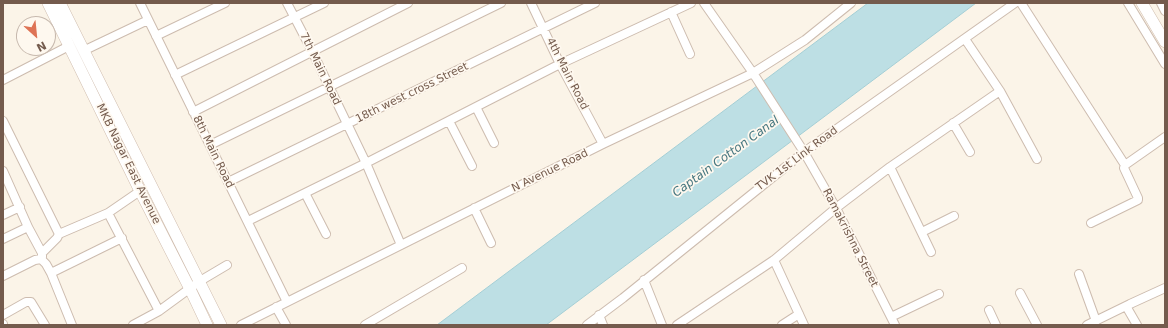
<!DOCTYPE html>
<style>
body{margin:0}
#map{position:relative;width:1168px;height:328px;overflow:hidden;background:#fbf4e8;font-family:"DejaVu Sans",sans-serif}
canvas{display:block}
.frame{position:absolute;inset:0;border:4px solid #745b4d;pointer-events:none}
.north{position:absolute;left:16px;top:16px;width:40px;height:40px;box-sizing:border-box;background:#fef8ef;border:1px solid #c7b9ae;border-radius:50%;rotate:153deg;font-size:11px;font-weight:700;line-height:16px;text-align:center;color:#745b4d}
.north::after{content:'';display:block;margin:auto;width:14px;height:18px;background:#de7355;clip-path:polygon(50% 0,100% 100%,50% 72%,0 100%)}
</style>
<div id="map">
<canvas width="1168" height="328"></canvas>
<div class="frame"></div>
<div class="north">N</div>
</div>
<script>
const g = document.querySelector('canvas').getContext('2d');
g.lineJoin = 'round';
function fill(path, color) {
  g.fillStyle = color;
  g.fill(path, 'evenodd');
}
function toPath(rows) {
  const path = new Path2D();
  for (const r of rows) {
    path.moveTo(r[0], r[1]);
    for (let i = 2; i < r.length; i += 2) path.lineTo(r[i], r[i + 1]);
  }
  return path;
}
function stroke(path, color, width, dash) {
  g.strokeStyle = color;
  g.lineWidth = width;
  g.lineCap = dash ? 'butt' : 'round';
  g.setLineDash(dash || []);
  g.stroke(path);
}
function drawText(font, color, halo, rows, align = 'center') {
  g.font = font + ' "DejaVu Sans",sans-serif';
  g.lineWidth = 3.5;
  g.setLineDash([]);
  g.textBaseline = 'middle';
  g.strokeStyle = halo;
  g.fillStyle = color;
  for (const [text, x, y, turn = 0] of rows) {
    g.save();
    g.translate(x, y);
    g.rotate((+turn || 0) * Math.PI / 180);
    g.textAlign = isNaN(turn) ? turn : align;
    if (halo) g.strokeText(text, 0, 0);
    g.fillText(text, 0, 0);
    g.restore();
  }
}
const water = toPath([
 [868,3,976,3,546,325,437,325,868,3]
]);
fill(water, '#bddfe4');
stroke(water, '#a4ced5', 1);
const minor = toPath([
 [140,3,287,302],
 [287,3,312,51,366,163,401,245],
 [531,3,560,64,603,144],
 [704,3,753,73,804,152,836,208,895,325],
 [1021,3,1125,165],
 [1128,3,1165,64],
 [1161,3,1165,11],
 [671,12,690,54],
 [156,36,225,3],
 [965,39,1000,91,1037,159],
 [83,51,148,20],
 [175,75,324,3],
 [3,80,69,46],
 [476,107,494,143],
 [193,112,408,3],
 [3,121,59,234],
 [449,121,472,166],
 [953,123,970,152],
 [210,145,501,3],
 [890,167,931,252],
 [3,171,28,227,42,253,42,257],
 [228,182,595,3],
 [305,193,326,234],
 [474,208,491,243],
 [108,213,159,311],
 [3,215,20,207],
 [248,221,366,163,560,64,691,3],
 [1091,223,1138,200,1138,198,1124,168,1125,165,1165,137],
 [922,232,954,216],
 [3,239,28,227],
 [42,253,57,238,59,234,108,213,140,191],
 [774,260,804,325],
 [51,273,122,238],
 [1079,274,1096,321],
 [3,276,35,260,41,259,46,264,51,273,72,325],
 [644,280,662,325],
 [1020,293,1037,325],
 [1126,306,1137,325],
 [276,307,286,325],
 [989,310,996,325],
 [3,315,26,302,31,302,45,325],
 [599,315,603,325],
 [891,317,939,294],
 [3,324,3,325],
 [133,325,159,311,200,281,227,265],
 [241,325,603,144,753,73,805,40,851,3],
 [365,325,462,268],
 [587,325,623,298,804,152,1015,3],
 [677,325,774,260,836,208,890,167,1000,91],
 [782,325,799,314],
 [1087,325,1130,304,1165,288]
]);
const secondary = toPath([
 [48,3,140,191,190,289,207,325],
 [60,3,221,325],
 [1142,3,1165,42]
]);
stroke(minor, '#cdbcaf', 10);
stroke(secondary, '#d1beaf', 12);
stroke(minor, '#fff', 8);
stroke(secondary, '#fff', 11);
drawText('11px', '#745b4d', '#fef8ef', [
 ["7th Main Road",320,69,64],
 ["4th Main Road",567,74,63],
 ["18th west cross Street",412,93,-26],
 ["8th Main Road",213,152,64],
 ["TVK 1st Link Road",797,159,-37],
 ["MKB Nagar East Avenue",128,164,64],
 ["N Avenue Road",550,171,-26],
 ["Ramakrishna Street",850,238,63]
]);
drawText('italic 12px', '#45767f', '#fef8ef', [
 ["Captain Cotton Canal",726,157,-36]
]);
</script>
